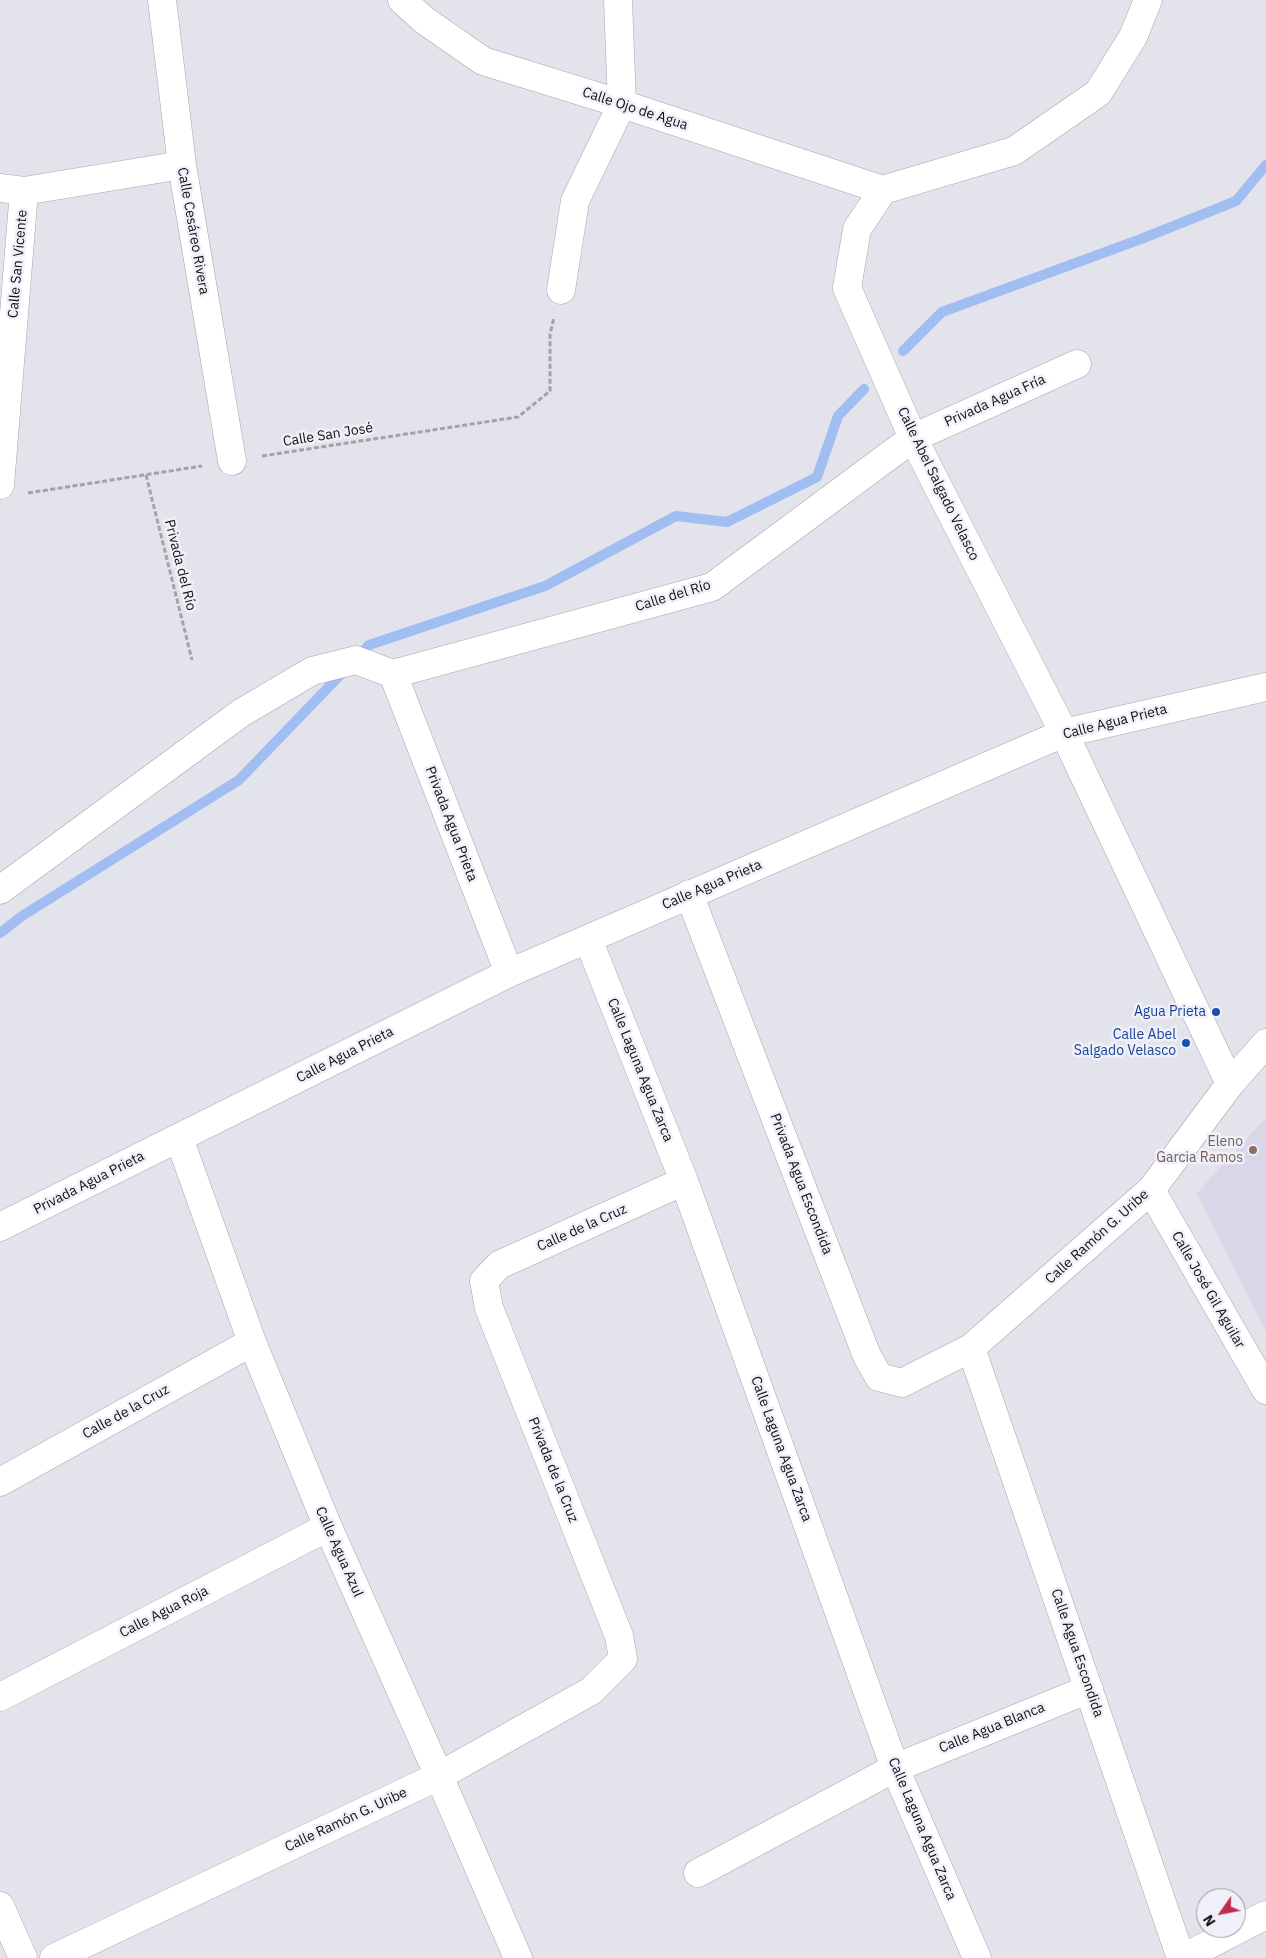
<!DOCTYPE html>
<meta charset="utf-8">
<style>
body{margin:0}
#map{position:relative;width:1266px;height:1958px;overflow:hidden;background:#e3e3eb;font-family:"IBM Plex Sans",sans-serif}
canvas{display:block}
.north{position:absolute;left:1196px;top:1888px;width:50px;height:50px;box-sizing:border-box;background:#f0f0f9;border:1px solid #96969d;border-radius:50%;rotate:237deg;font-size:14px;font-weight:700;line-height:20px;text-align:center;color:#100f12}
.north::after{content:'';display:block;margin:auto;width:18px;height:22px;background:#be2d4c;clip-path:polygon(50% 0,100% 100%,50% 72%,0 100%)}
</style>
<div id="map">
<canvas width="1266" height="1958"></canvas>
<div class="north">N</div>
</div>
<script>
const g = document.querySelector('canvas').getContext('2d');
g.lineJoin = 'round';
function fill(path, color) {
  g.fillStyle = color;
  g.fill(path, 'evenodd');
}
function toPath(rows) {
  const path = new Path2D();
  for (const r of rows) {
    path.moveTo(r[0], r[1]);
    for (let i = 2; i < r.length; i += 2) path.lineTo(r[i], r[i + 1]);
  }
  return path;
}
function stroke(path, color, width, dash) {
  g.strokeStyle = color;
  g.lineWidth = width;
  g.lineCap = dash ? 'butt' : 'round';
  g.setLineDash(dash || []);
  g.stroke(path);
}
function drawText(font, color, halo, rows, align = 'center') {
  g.font = font + ' "IBM Plex Sans",sans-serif';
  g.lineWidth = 5;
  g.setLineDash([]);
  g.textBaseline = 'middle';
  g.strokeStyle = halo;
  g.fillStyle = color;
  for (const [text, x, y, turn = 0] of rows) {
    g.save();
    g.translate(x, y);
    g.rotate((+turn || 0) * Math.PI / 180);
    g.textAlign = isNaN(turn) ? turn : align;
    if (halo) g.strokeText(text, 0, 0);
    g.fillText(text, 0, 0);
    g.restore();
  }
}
fill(toPath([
 [1266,1118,1266,1332,1197,1193]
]), '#d8d7e7');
stroke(toPath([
 [903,351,942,312,1141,239,1236,201,1266,165],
 [357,658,369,645,545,586,676,516,727,522,817,477,838,416,864,389],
 [0,933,22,916,239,780,345,670]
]), '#a1bdf2', 10);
const street = toPath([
 [162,0,182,165,232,461],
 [402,0,424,20,483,61,622,104,883,190],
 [1148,0,1133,37,1098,93,1014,151,883,190,857,229,847,288,913,438,1064,733,1230,1084],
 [0,188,24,191,182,165],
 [561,290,575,201,622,104,618,0],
 [0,485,24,191],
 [393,674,712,587,913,438,1077,364],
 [393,674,509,973],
 [0,890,241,713,312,671,356,660,393,674],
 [689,894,867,1356,879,1377,902,1383,971,1348,1151,1190,1230,1084,1266,1043],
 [588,939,684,1181,895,1768,977,1958],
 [179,1138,252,1342,328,1527,439,1776,518,1958],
 [1151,1190,1266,1390],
 [0,1227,509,973,1064,733,1266,687],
 [971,1348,1181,1958],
 [0,1482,252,1342],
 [0,1697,328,1527],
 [698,1873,895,1768,1089,1689],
 [0,1906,23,1958],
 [54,1958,439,1776,591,1691,623,1659,619,1636,489,1308,484,1281,499,1265,684,1181],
 [1183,1958,1266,1915]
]);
stroke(street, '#a7a6ae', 29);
stroke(toPath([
 [262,456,518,417,550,391,550,334,554,317],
 [146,475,192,660],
 [28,493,202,466]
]), '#a3a2a9', 3, [5, 2.5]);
stroke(street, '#fff', 28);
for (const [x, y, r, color] of [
 [1216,1012,5,"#1a4fb4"],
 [1186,1043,5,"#1a4fb4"],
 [1253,1150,5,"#8d6e63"]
]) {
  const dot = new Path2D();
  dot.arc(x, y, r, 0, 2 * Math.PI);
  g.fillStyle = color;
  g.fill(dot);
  stroke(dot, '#f0f0f9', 2);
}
drawText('14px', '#100f12', '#f0f0f9', [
 ["Calle Ojo de Agua",635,109,18],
 ["Calle Cesáreo Rivera",193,231,80],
 ["Calle San Vicente",18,264,-85],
 ["Privada Agua Fría",995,401,-24],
 ["Calle San José",328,435,-9],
 ["Calle Abel Salgado Velasco",938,484,64],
 ["Privada del Río",180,565,76],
 ["Calle del Río",673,596,-17],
 ["Calle Agua Prieta",1115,722,-14],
 ["Privada Agua Prieta",451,824,69],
 ["Calle Agua Prieta",712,885,-23],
 ["Calle Agua Prieta",345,1055,-27],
 ["Calle Laguna Agua Zarca",640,1070,68],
 ["Privada Agua Prieta",89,1183,-27],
 ["Privada Agua Escondida",801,1184,69],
 ["Calle de la Cruz",582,1228,-24],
 ["Calle Ramón G. Uribe",1097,1237,-42],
 ["Calle José Gil Aguilar",1208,1290,60],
 ["Calle de la Cruz",126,1412,-29],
 ["Calle Laguna Agua Zarca",781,1449,70],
 ["Privada de la Cruz",553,1470,68],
 ["Calle Agua Azul",339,1552,66],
 ["Calle Agua Roja",164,1612,-27],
 ["Calle Agua Escondida",1077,1653,71],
 ["Calle Agua Blanca",992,1728,-22],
 ["Calle Ramón G. Uribe",346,1820,-25],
 ["Calle Laguna Agua Zarca",922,1829,67]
]);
drawText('14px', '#164399', '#f0f0f9', [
 ["Agua Prieta",1206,1012],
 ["Calle Abel",1176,1035],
 ["Salgado Velasco",1176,1051]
], 'right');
drawText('14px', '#785e54', '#f0f0f9', [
 ["Eleno",1243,1142],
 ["Garcia Ramos",1243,1158]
], 'right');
</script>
